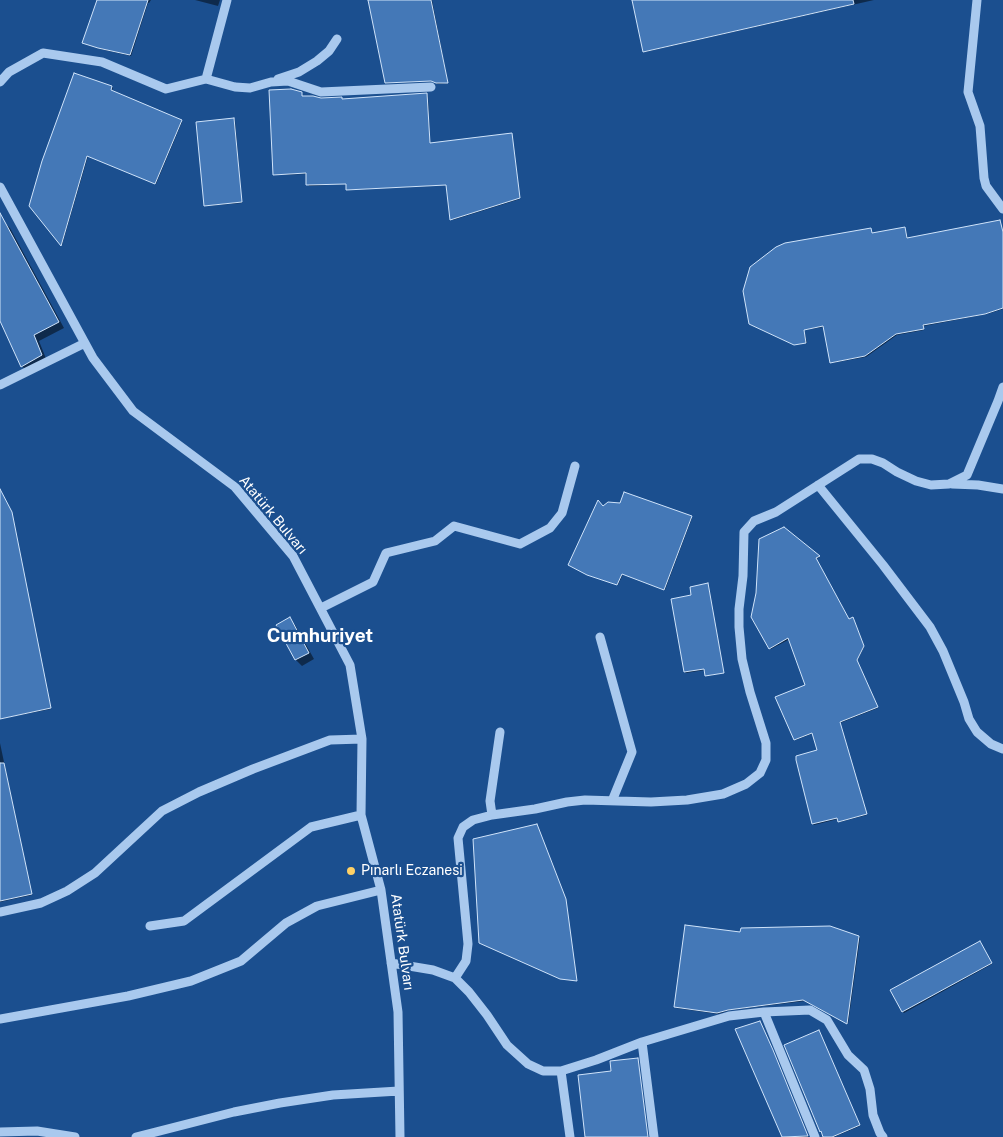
<!DOCTYPE html>
<meta charset="utf-8">
<style>
body{margin:0}
canvas{display:block;background:#1b4f8f}
</style>
<canvas width="1003" height="1137"></canvas>
<script>
const g = document.querySelector('canvas').getContext('2d');
g.lineJoin = 'round';
function fill(path, color) {
  g.fillStyle = color;
  g.fill(path, 'evenodd');
}
function toPath(rows) {
  const path = new Path2D();
  for (const r of rows) {
    path.moveTo(r[0], r[1]);
    for (let i = 2; i < r.length; i += 2) path.lineTo(r[i], r[i + 1]);
  }
  return path;
}
function stroke(path, color, width, dash) {
  g.strokeStyle = color;
  g.lineWidth = width;
  g.lineCap = dash ? 'butt' : 'round';
  g.setLineDash(dash || []);
  g.stroke(path);
}
function drawText(font, color, halo, rows, align = 'center') {
  g.font = font + ' "Public Sans",sans-serif';
  g.lineWidth = 4.5;
  g.setLineDash([]);
  g.textBaseline = 'middle';
  g.strokeStyle = halo;
  g.fillStyle = color;
  for (const [text, x, y, turn = 0] of rows) {
    g.save();
    g.translate(x, y);
    g.rotate((+turn || 0) * Math.PI / 180);
    g.textAlign = isNaN(turn) ? turn : align;
    if (halo) g.strokeText(text, 0, 0);
    g.fillText(text, 0, 0);
    g.restore();
  }
}
fill(toPath([
 [98,0,151,0,149,3,148,3,131,56,100,49,84,43],
 [195,0,220,0,218,6],
 [370,0,432,0,448,83,438,84,433,81,387,83,386,82],
 [633,0,874,0,645,52],
 [112,87,113,88,111,92,182,122,156,184,88,156,62,245,31,206],
 [301,93,302,98,342,100,427,95,428,96,430,144,512,135,520,199,453,220,448,185,348,190,347,184,309,186,307,174,275,175,274,174],
 [234,119,235,120,242,203,206,206,205,205],
 [1000,221,1003,232,1003,309,987,314,924,326,924,330,897,335,866,357,832,363,824,327,804,330,807,343,796,345,752,325,871,229,872,234,905,228,908,239],
 [4,222,10,228,64,328,39,341,47,361,28,372,22,366,0,318,0,224],
 [0,490,12,514,51,709,0,719],
 [603,507,692,518,665,590,623,574,618,585,589,575],
 [784,528,820,557,816,559,849,620,854,620,864,647,857,661,878,708,840,723,867,815,840,822,838,819,814,825,813,824,819,751,814,733,796,740,795,739,806,686,790,639,771,649,770,648],
 [708,585,724,673,707,676,705,670,686,673,685,672,693,596],
 [289,619,295,625,314,659,302,666,296,660,277,625],
 [0,743,32,895,0,902],
 [742,934,859,937,860,938,848,1024,805,1001,730,1010,718,1014,676,1008,675,1007],
 [980,943,992,964,904,1013,903,1012,891,991],
 [761,1024,808,1137,783,1137,737,1030],
 [819,1031,860,1126,834,1137,825,1137,821,1131]
]), '#0007');
const building = toPath([
 [97,0,148,0,130,55,98,48,82,43,97,0],
 [368,0,431,0,448,83,436,83,431,81,385,83,368,0],
 [632,0,853,0,854,4,643,52,632,0],
 [74,73,112,86,111,90,182,120,155,184,87,156,61,246,29,206,42,161,74,73],
 [291,89,302,92,302,96,313,96,321,98,342,97,342,99,427,93,430,143,512,133,520,198,450,220,446,185,346,190,346,184,306,185,306,173,273,175,269,90,291,89],
 [234,118,242,202,204,206,196,122,234,118],
 [0,213,59,322,34,335,42,355,21,367,0,321,0,213],
 [1000,220,1003,232,1003,308,985,314,923,325,924,329,896,334,865,356,830,363,823,326,804,330,806,343,794,345,749,324,743,291,750,267,776,247,785,243,871,228,872,233,905,227,907,238,1000,220],
 [0,489,12,512,51,708,0,719,0,489],
 [624,492,692,516,664,590,622,574,617,585,587,575,568,565,598,500,603,506,608,502,620,503,624,492],
 [784,527,820,556,816,558,849,619,853,617,864,646,857,660,878,707,840,722,867,814,838,822,837,818,812,824,796,760,796,756,817,750,812,733,794,740,775,697,805,685,788,638,769,649,751,617,756,593,759,539,784,527],
 [708,583,724,673,705,676,704,669,684,672,671,599,691,595,690,587,708,583],
 [290,617,309,653,295,660,276,625,290,617],
 [0,763,4,763,32,894,0,901,0,763],
 [537,824,566,899,577,981,560,979,479,943,473,839,537,824],
 [685,925,740,932,741,928,830,926,859,936,847,1024,803,1000,728,1010,717,1013,674,1007,685,925],
 [980,941,992,963,902,1012,890,990,980,941],
 [760,1021,773,1050,808,1136,782,1137,735,1029,760,1021],
 [819,1030,860,1125,832,1137,823,1137,821,1131,820,1132,784,1045,819,1030],
 [638,1058,648,1137,585,1137,578,1075,611,1071,610,1061,638,1058]
]);
fill(building, '#4478b7');
stroke(building, '#cfe3fa', 1);
stroke(toPath([
 [977,0,968,92,980,126,984,178,986,186,1003,209],
 [206,79,235,87,250,88,271,82,288,81,321,92,431,87],
 [278,79,299,72,317,61,329,51,337,39],
 [0,82,9,72,43,53,102,62,166,89,206,79,227,0],
 [0,187,93,358,133,411,235,487,293,556,350,665,362,739,361,815,381,890,398,1012,400,1137],
 [0,385,85,343],
 [952,484,978,485,1003,489],
 [818,485,883,565,930,627,943,651,964,702,969,719,977,732,991,744,1003,749],
 [321,608,373,582,386,553,435,541,454,526,520,544,550,528,562,513,575,466],
 [600,637,632,752,612,801],
 [492,815,490,801,500,732],
 [0,912,41,903,67,891,95,873,162,811,199,792,253,769,330,740,362,739],
 [150,926,184,921,311,827,361,815],
 [391,963,433,970,455,978,469,992,487,1015,507,1045,528,1064,543,1071,561,1071,596,1060,642,1042,729,1016,764,1012,810,1010,827,1020,848,1055,864,1070,870,1089,873,1115,880,1133,883,1137],
 [455,978,466,961,468,944,458,838,463,827,473,820,492,815,535,809,567,802,585,800,651,802,687,800,723,794,746,784,760,773,766,760,766,743,750,692,742,659,739,627,739,609,743,576,744,532,754,521,776,512,859,459,872,459,883,463,897,472,916,481,931,485,949,484,967,475,998,401,1003,387],
 [764,1012,815,1137],
 [0,1019,128,996,191,981,241,961,286,923,317,906,381,890],
 [642,1042,654,1137],
 [561,1071,570,1137],
 [0,1132,37,1131,75,1137],
 [136,1137,234,1112,280,1103,333,1095,399,1091]
]), '#a9c9ee', 9);
for (const [x, y, r, color] of [
 [351,871,5,"#ffd166"]
]) {
  const dot = new Path2D();
  dot.arc(x, y, r, 0, 2 * Math.PI);
  g.fillStyle = color;
  g.fill(dot);
  stroke(dot, '#1b4f8f', 2);
}
drawText('14px', '#fff', '#1b4f8f', [
 ["Atatürk Bulvarı",273,515,50],
 ["Atatürk Bulvarı",402,942,82]
]);
drawText('14px', '#fff', '#1b4f8f', [
 ["Pınarlı Eczanesi",361,871]
], 'left');
drawText('bold 19px', '#fff', '#1b4f8f', [
 ["Cumhuriyet",320,636]
]);
</script>
